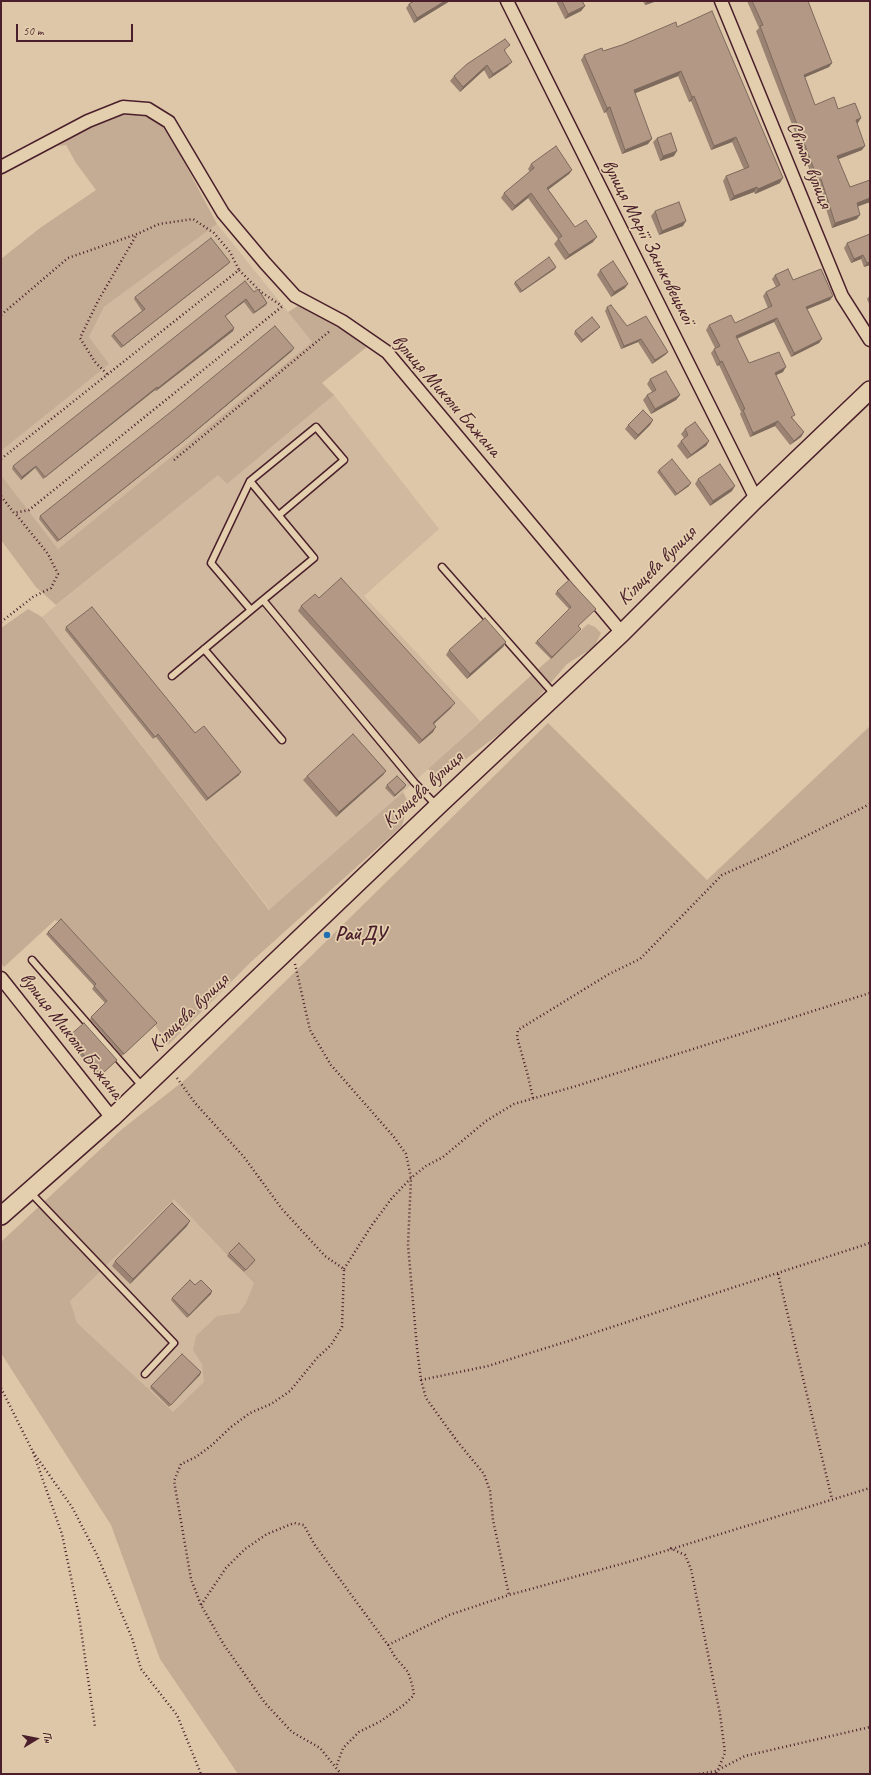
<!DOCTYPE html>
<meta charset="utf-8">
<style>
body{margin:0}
#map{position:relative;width:871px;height:1775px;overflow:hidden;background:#ddc7a8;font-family:Caveat,sans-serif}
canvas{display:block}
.frame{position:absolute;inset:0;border:2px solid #4a1f2b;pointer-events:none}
.north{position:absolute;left:16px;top:1719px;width:40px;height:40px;-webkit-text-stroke:3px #e3cead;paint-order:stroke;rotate:80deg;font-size:11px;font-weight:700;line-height:16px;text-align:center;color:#4a1f2b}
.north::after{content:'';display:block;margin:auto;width:14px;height:18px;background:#4a1f2b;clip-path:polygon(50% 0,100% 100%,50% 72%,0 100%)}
.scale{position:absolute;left:16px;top:24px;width:117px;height:18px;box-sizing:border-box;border:2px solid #4a1f2b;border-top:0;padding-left:5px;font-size:12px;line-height:14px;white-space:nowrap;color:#4a1f2b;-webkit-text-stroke:3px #e3cead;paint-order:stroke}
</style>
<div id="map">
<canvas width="871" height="1775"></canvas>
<div class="frame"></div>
<div class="north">Пн</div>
<div class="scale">50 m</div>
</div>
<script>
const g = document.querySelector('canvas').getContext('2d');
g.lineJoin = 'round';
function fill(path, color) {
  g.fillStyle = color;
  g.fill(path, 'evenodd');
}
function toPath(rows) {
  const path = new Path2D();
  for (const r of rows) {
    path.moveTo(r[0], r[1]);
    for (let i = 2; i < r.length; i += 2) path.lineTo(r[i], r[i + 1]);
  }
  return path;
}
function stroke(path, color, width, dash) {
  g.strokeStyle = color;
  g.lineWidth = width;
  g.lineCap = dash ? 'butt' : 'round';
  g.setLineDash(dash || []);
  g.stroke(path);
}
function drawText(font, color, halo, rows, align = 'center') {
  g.font = font + ' Caveat,sans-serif';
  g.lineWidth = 3.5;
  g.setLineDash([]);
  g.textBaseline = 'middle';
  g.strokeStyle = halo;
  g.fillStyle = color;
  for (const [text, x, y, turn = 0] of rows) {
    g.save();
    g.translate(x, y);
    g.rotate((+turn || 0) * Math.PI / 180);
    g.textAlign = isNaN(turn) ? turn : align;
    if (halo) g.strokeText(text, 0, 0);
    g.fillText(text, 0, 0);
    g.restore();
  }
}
fill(toPath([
 [217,224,312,342,58,549,1,475,1,451,108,364,89,337,104,307],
 [334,395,439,529,364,596,480,721,414,782,270,910,42,617,218,474,227,484],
 [169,1162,299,1299,168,1433,32,1297]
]), '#d0b99e');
fill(toPath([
 [126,112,148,115,165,126,217,224,104,307,89,337,109,364,1,451,1,259,40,228,96,190,76,163,66,145,58,146,91,126],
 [298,306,344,328,368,346,322,383,334,395,227,484,218,475,56,605,36,587,1,540,1,475,58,549,312,342,288,312],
 [28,609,42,617,269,910,403,792,408,802,402,826,252,961,168,1045,155,1025,59,922,55,920,4,967,1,963,1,628],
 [588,624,595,627,601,633,594,647,567,664,529,708,502,732,447,773,438,776,428,769],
 [548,723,707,880,870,726,870,1774,238,1774,160,1659,111,1525,1,1353,1,1242,121,1130,186,1079],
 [174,1199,254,1283,246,1303,239,1313,217,1316,196,1336,193,1350,202,1364,204,1382,173,1412,77,1323,70,1301]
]), '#c4ab93');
const lane = toPath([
 [250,481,211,563,251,610],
 [442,567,554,694],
 [263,600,314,558,250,481,316,427,344,460,279,515],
 [204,649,282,740],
 [172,676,263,600,414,782,436,805],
 [32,960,142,1086],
 [30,1192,174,1343,145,1374]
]);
const street = toPath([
 [507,1,756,499],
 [721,1,842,296,870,340],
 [1,167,88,121,123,107,148,109,169,122,223,213,265,263,295,296,342,321,387,352,622,633],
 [1,978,112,1118]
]);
const secondary = toPath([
 [1,1216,112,1118,438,806,622,633,756,499,870,390]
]);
stroke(lane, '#4a1f2b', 9);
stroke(street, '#4a1f2b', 15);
stroke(secondary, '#4a1f2b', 20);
stroke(toPath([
 [1,315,68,258,137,234,159,224,193,219,214,233,230,252,239,270],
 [107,374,95,362,80,338,98,301,137,234],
 [1,459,239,270,261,292,282,306],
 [174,460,331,330],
 [1,496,14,513,29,510,284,305],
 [1,622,33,597,51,588,58,574,48,554,15,513],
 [295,964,310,1030,331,1065,394,1137,406,1154,411,1178,408,1245,417,1348,421,1380,426,1398,457,1441,484,1474,490,1491,493,1520,509,1595],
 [177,1078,195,1103,244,1157,282,1209,325,1256,344,1269,342,1327,331,1345,317,1358,290,1391,271,1404,250,1413,231,1427,212,1445,196,1457,181,1464,174,1481,191,1579,201,1605,224,1645,265,1703,292,1732,320,1748,341,1774],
 [533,1098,528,1076,517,1037,518,1030,609,974,640,959,722,875,776,851,870,804],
 [344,1269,372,1225,392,1198,411,1178,426,1166,443,1157,486,1121,514,1104,573,1087,870,993],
 [778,1274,832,1499],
 [421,1380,488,1366,575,1339,870,1243],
 [1,1388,33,1452,62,1534,79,1616,95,1727],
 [33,1452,72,1507,97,1555,132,1638,141,1669,177,1715,201,1774],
 [670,1548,685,1555,691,1569,720,1714,725,1753,716,1774],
 [201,1605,226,1568,245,1549,267,1534,294,1523,304,1525,314,1544,388,1645,395,1657,408,1672,412,1684,414,1695,405,1704,381,1721,359,1732,343,1748,336,1767],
 [388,1645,449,1615,509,1595,639,1559,870,1488],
 [699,1774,716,1771,745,1756,870,1727]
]), '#4a1f2b', 2.5, [1, 3]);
stroke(lane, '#e3cead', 6);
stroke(street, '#e3cead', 12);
stroke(secondary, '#e3cead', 17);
fill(toPath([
 [414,1,450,1,414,23,406,8,409,4],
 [556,1,582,1,585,6,581,11,565,19],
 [643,1,657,1,645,5],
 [747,1,808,1,832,63,829,67,805,77,815,105,838,109,861,118,857,123,862,150,838,159,850,187,870,180,870,202,858,206,857,219,832,228,818,183,815,184,756,31,759,28],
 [677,27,780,183,755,194,754,192,730,201,723,181,726,176,744,169,742,165,732,142,711,150,691,101,689,102,678,76,635,93,648,144,622,154,606,112,604,113,581,60,584,55,603,51],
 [506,49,505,51,508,66,489,79,484,70,460,92,450,81,454,76],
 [657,138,674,156,660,161,653,142],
 [531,164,572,170,569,174,548,189,575,227,593,242,565,260,554,244,558,239,528,198,512,211,501,198,504,193,530,172,528,169],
 [655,211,683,226,659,235,651,216],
 [870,234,870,265,864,267,861,259,851,263,844,248,847,243],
 [228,264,121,348,111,336,113,334,142,311,134,299,135,297],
 [555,269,520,293,514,284,515,282],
 [600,270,625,288,611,297,597,275],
 [775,275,793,280,833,296,830,300,807,309,822,339,819,343,791,357,774,322,737,339,749,363,783,372,776,375,793,419,804,432,801,437,790,445,775,426,750,437,740,414,741,412,719,365,717,366,711,353,714,349,715,348,706,330,709,325,735,323,768,308,763,296,766,292,776,287,772,279],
 [254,292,266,305,253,314,244,302,225,316,234,328,233,331,156,391,155,390,43,479,35,468,21,480,12,469,13,466],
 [870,295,870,306,867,299],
 [607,307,627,326,668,352,665,355,652,364,638,342,621,349,605,311],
 [598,329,581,343,574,334,575,331],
 [292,351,184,441,57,542,39,519,40,516],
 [650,379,680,395,676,400,651,414,643,400,647,395,652,392,647,384],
 [653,420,650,425,635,440,625,429,628,425],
 [685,429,709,441,706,446,687,459,677,446,681,441,684,438,681,434],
 [659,470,689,486,675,496,657,472],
 [698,479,732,491,710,506,695,484],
 [557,591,594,611,578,626,579,631,551,659,535,643,569,609,555,594],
 [319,598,451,708,434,724,433,732,419,744,298,611,301,606],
 [66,627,239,775,206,801,156,737,153,739,65,630],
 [506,642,503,647,467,679,446,655,449,650],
 [386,771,383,775,336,817,303,780,307,776],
 [387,785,406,785,404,788,394,797,385,788],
 [48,932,155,1025,122,1056,90,1019,105,1003,92,989,94,986,46,934],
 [68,1037,117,1060,115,1062,99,1077,66,1039],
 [187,1226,130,1284,112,1266,115,1261],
 [229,1253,254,1262,244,1272,227,1256],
 [195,1285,211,1294,187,1318,171,1300,172,1298],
 [201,1372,169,1407,150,1388,151,1386]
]), '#9a8372');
fill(toPath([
 [445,1,450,1,414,23,417,18],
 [648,1,657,1,645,5],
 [585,6,581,11,565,19,568,14],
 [512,62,508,66,489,79,493,74],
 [832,63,829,67,801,79,804,75],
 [487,65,484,70,460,92,463,87],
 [681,71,678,76,631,95,634,90],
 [694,96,691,101,689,102,692,97],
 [610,107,606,112,604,113,607,108],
 [861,118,858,123,853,125,856,120],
 [736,137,732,142,711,150,714,146],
 [652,139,648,144,622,154,625,150],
 [865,146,862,150,834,161,837,156],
 [677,151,674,156,660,161,663,156],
 [572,170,569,174,544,193,547,188],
 [783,178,780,183,755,194,758,189],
 [821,179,818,183,815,184,818,180],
 [757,187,754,192,730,201,734,196],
 [531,193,528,198,512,211,515,206],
 [870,198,870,202,854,208,857,203],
 [860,215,857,219,832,228,835,223],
 [686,221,683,226,659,235,662,231],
 [597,237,593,242,565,260,569,255],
 [863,255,861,259,851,263,854,259],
 [230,262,228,264,121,348,123,346],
 [870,262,870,265,864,267,867,263],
 [556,267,555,269,520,293,522,291],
 [628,284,625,288,611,297,614,292],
 [833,296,830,300,803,311,806,307],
 [246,299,244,302,223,318,225,316],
 [267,303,266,305,253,314,255,312],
 [777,318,774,322,733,340,736,336],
 [600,327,598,329,581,343,583,340],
 [234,328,233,331,156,391,158,388],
 [641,339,638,342,621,349,624,346],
 [822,339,819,343,791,357,794,353],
 [294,348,292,351,184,441,57,542,59,540],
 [668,352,665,355,652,364,655,360],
 [722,361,719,365,717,366,720,362],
 [786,367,783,372,772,377,775,373],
 [157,387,155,390,43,479,45,477],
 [680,395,676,400,651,414,655,409],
 [653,420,650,425,635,440,638,435],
 [778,421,775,426,750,437,753,433],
 [804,432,801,437,790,445,794,441],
 [709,441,706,446,687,459,691,455],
 [36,466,35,468,21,480,22,477],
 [691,483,689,486,675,496,677,494],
 [735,486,732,491,710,506,713,501],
 [581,629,551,659,552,657],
 [506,642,503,647,467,679,470,674],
 [455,703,451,708,429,728,433,723],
 [436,727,433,732,419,744,422,740],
 [386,771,383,775,336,817,339,812],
 [241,772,239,775,206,801,208,798],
 [406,785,404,788,394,797,395,795],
 [190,1221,187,1226,130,1284,133,1279],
 [212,1291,211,1294,187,1318,189,1315],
 [201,1372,200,1375,169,1407,171,1405]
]), '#7d6a5d');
const building = toPath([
 [414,1,445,1,417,18,409,4,414,1],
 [562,1,582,1,585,6,568,14,562,1],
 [752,1,808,1,832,63,804,75,815,105,834,97,838,109,855,103,861,118,856,120,865,146,837,156,850,187,870,180,870,198,857,203,860,215,835,223,821,179,818,180,760,26,763,25,752,1],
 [712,11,783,178,758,189,757,187,734,196,726,176,749,167,746,160,736,137,714,146,694,96,692,97,681,71,634,90,652,139,625,150,610,107,607,108,584,55,602,48,603,51,622,45,676,22,677,27,712,11],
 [505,39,510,45,504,50,512,62,493,74,487,65,463,87,454,76,467,64,505,39],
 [671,133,677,151,663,156,657,138,671,133],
 [556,146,572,170,547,188,575,227,586,220,597,237,569,255,558,239,562,236,531,193,515,206,504,193,534,168,531,164,556,146],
 [679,202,686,221,662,231,655,211,679,202],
 [870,234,870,262,867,263,863,255,854,259,847,243,870,234],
 [211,238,230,262,123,346,113,334,145,309,135,297,211,238],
 [549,257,556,267,522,291,515,282,549,257],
 [613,261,628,284,614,292,600,270,613,261],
 [788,269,793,280,821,269,833,296,806,307,822,339,794,353,777,318,736,336,749,363,779,352,786,367,775,373,795,415,791,417,804,432,794,441,778,421,753,433,743,410,745,409,722,361,720,362,714,349,720,346,709,325,731,315,735,323,772,306,766,292,780,285,775,275,788,269],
 [245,281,254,292,258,289,267,303,255,312,246,299,225,316,234,328,158,388,157,387,45,477,36,466,22,477,13,466,245,281],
 [611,305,627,326,646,316,668,352,655,360,641,339,624,346,607,307,611,305],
 [592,317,600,327,583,340,575,331,592,317],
 [275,326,294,348,186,439,59,540,40,516,172,411,275,326],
 [666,371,680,395,655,409,647,395,656,390,650,379,666,371],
 [643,410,653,420,638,435,628,425,643,410],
 [695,422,709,441,691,455,681,441,688,435,685,429,695,422],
 [672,459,691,483,677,494,659,470,672,459],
 [720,464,735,486,713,501,698,479,720,464],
 [341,578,455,703,433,723,436,727,422,740,301,606,315,594,319,598,341,578],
 [569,580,596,609,578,626,581,629,552,657,537,641,571,607,557,591,569,580],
 [92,607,195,733,204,726,241,772,208,798,158,734,155,737,66,627,92,607],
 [485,618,506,642,470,674,449,650,485,618],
 [353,734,386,771,339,812,307,776,353,734],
 [397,776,406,785,395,795,387,785,397,776],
 [61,919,157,1023,124,1054,91,1017,107,1001,94,986,96,984,48,932,61,919],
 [84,1023,117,1060,101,1075,68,1037,84,1023],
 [172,1203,190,1221,133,1279,115,1261,172,1203],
 [239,1243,255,1260,246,1270,229,1253,239,1243],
 [190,1280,195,1285,201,1280,212,1291,189,1315,172,1298,190,1280],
 [182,1354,201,1372,171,1405,151,1386,182,1354]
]);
fill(building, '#b39885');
stroke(building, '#7d6a5d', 1);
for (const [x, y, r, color] of [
 [327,935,4,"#1f6fb2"]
]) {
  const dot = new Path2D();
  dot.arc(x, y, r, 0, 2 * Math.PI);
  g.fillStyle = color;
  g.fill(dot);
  stroke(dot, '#e3cead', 1.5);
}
drawText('20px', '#4a1f2b', '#e3cead', [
 ["Світла вулиця",809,165,68],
 ["вулиця Марії Заньковецької",648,242,63],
 ["вулиця Миколи Бажана",446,396,49],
 ["Кільцева вулиця",657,566,-45],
 ["Кільцева вулиця",423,790,-43],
 ["Кільцева вулиця",189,1013,-44],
 ["вулиця Миколи Бажана",71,1036,52]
]);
drawText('bold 20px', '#4a1f2b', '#e3cead', [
 ["РайДУ",335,935]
], 'left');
</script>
